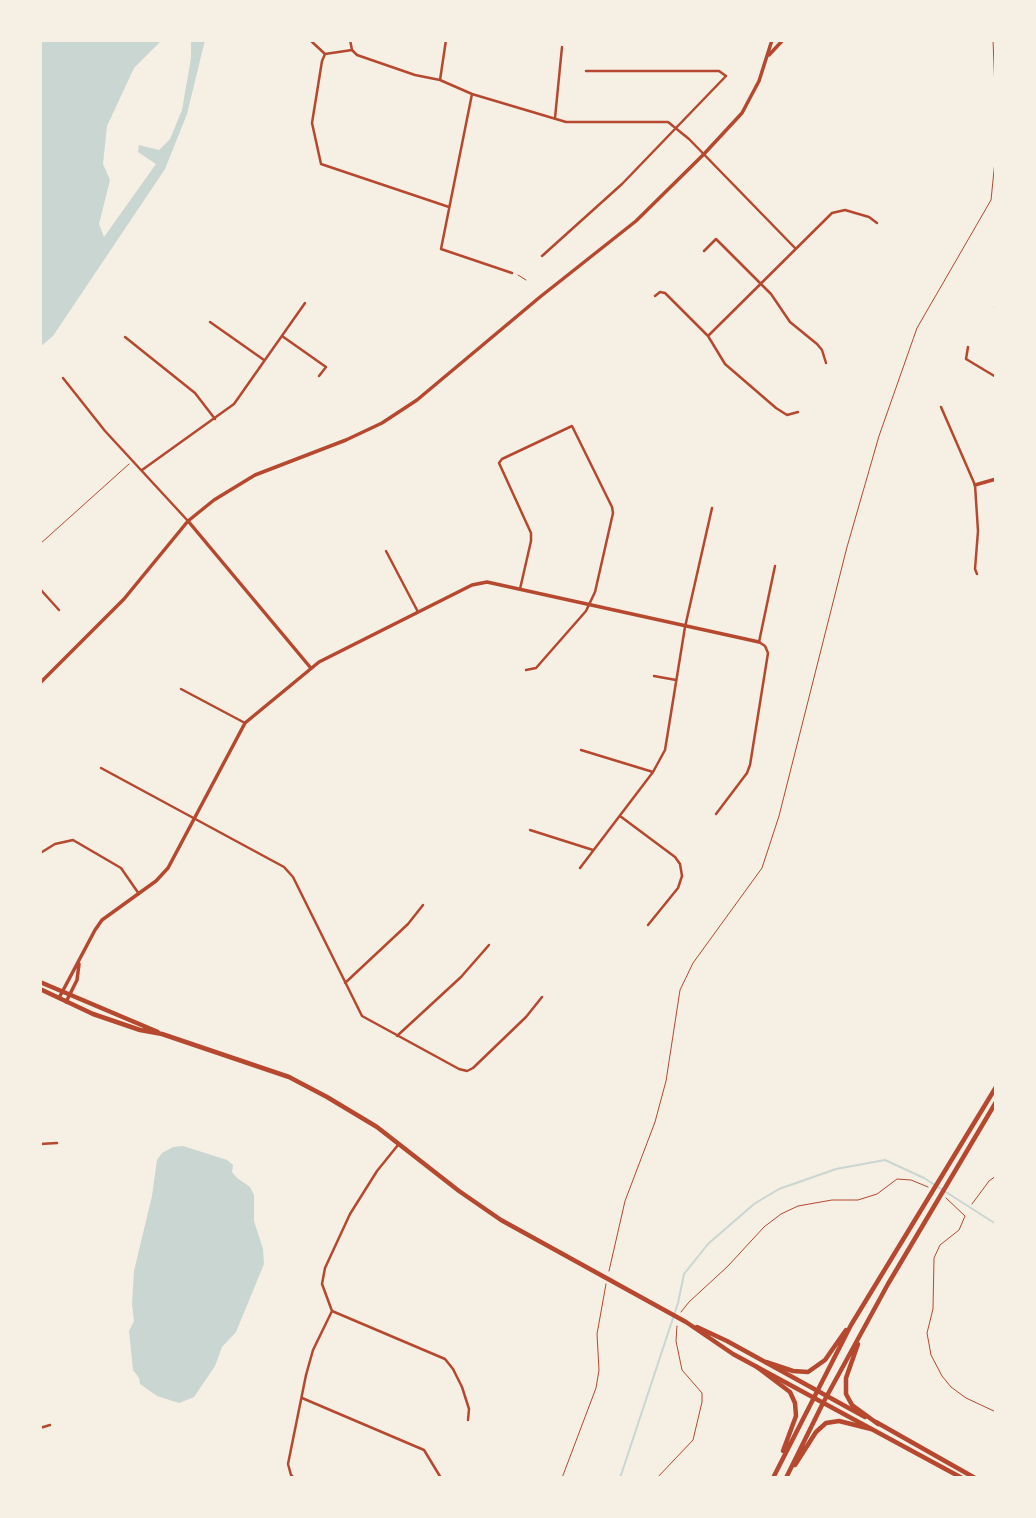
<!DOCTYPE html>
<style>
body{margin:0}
#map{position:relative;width:1036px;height:1518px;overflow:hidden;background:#f6efe4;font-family:Arial,sans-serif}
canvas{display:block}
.frame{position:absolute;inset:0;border:42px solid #f6efe4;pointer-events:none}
</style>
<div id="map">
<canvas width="1036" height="1518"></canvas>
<div class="frame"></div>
</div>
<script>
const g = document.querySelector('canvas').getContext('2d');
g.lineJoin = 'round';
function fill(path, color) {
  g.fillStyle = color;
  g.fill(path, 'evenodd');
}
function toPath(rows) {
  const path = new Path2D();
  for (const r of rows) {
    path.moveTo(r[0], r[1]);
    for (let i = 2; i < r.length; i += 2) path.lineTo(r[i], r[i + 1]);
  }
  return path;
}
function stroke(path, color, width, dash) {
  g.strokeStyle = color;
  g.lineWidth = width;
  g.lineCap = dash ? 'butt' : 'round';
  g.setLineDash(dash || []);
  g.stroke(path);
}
fill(toPath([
 [40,40,162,40,134,68,107,126,103,164,110,180,99,224,104,237,156,164,138,152,139,145,159,150,170,139,182,110,191,58,191,40,205,40,187,114,165,169,53,336,40,347],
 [183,1146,227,1160,233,1165,232,1172,237,1178,250,1187,254,1195,254,1221,263,1249,264,1264,236,1332,222,1347,215,1366,194,1397,179,1403,157,1396,140,1384,139,1378,133,1370,129,1331,134,1321,132,1304,134,1271,152,1196,157,1160,162,1153,173,1147]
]), '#c9d6d2');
stroke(toPath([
 [620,1478,678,1303,684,1274,708,1244,754,1204,779,1189,836,1169,885,1160,924,1178,996,1224]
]), '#c9d6d2', 2);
stroke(toPath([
 [993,40,996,115],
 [518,275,526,280],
 [40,544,129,464],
 [946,1198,965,1216,959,1230,940,1245,934,1258,933,1309,927,1333,931,1355,942,1376,951,1387,966,1398,996,1412],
 [972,1204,989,1181,996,1176],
 [609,1271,625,1201,655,1122,666,1081,680,990,693,963,762,868,779,816,847,547,879,436,917,328,991,200,996,151],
 [681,1312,689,1302,728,1266,764,1227,781,1214,798,1206,832,1200,858,1200,877,1194,897,1179,911,1180,928,1187],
 [562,1478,596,1388,599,1370,597,1334,606,1284],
 [657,1478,693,1440,702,1402,702,1393,682,1370,676,1341,677,1326]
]), '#b5482f', 1);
stroke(toPath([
 [310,40,325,54],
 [350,40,352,50,357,55,415,75,440,80,472,94,566,122,668,122,689,139,795,248],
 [352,50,325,54,322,61,312,123,321,164,449,207],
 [440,80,446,40],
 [472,94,441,249,512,273],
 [555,118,562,47],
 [704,251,716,239,771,294,790,322,817,344,822,350,826,363],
 [542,256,622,184,726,76,719,71,586,71],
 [655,296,660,292,665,293,708,336,725,364,776,408,787,415,798,412],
 [995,307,996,307],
 [210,322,264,360],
 [282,336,326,367,319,376],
 [708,336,832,213,845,210,869,217,877,223],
 [125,337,195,393,215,419],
 [968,347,966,359,996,377],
 [63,378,105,431,188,521],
 [941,407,975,485,978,531,975,569,977,574],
 [142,470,234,404,305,303],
 [386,551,418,612],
 [40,589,59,610],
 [520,589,531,541,531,533,499,463,502,459,572,426,612,507,613,513,595,592,586,611,536,668,526,670],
 [654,676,676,680],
 [181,689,245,723],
 [581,750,653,772],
 [101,768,284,867,293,877,362,1016,459,1069,467,1071,473,1068,526,1017,542,997],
 [716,814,747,773,750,765,768,653,765,646,759,642,775,566],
 [620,816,675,857,680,864,682,876,678,888,648,925],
 [530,830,593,850],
 [42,852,55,844,73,840,121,868,139,894],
 [580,868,653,772,665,750,685,627,712,508],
 [345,983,408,924,423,905],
 [397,1036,461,977,489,945],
 [40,1144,57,1143],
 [398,1145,377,1171,350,1214,325,1268,322,1284,332,1311,445,1359,453,1369,462,1387,469,1409,468,1420],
 [302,1398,424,1450,441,1478],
 [40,1428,50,1425],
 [294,1478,291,1475,288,1464,306,1375,313,1350,332,1311]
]), '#b5482f', 2.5);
stroke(toPath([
 [975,485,996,479],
 [188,521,310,667],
 [59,998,95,930,102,920,156,881,168,868,245,723,319,662,472,585,487,582,759,642],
 [66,1002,77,980,79,964]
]), '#b5482f', 3.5);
stroke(toPath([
 [769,55,783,40],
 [40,683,124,599,188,521,214,500,255,475,346,440,382,423,417,400,540,297,636,221,704,154,742,113,759,81,772,40]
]), '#b5482f', 3.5);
stroke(toPath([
 [40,982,158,1032],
 [40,989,93,1014,140,1030,162,1034,289,1077,327,1097,377,1127,459,1191,501,1220,686,1322,733,1354,962,1478],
 [697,1327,727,1341,865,1417],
 [876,1422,975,1478]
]), '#b5482f', 4.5);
stroke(toPath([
 [858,1344,846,1378,846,1394,852,1405,878,1424],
 [766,1362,793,1371,808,1372,825,1360,846,1330],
 [757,1367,790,1392,795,1403,796,1416,783,1451],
 [795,1465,816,1432,826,1423,839,1421,871,1429],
 [773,1478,851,1325,996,1087],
 [786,1478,823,1403,888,1284,996,1102]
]), '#b5482f', 4.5);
</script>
